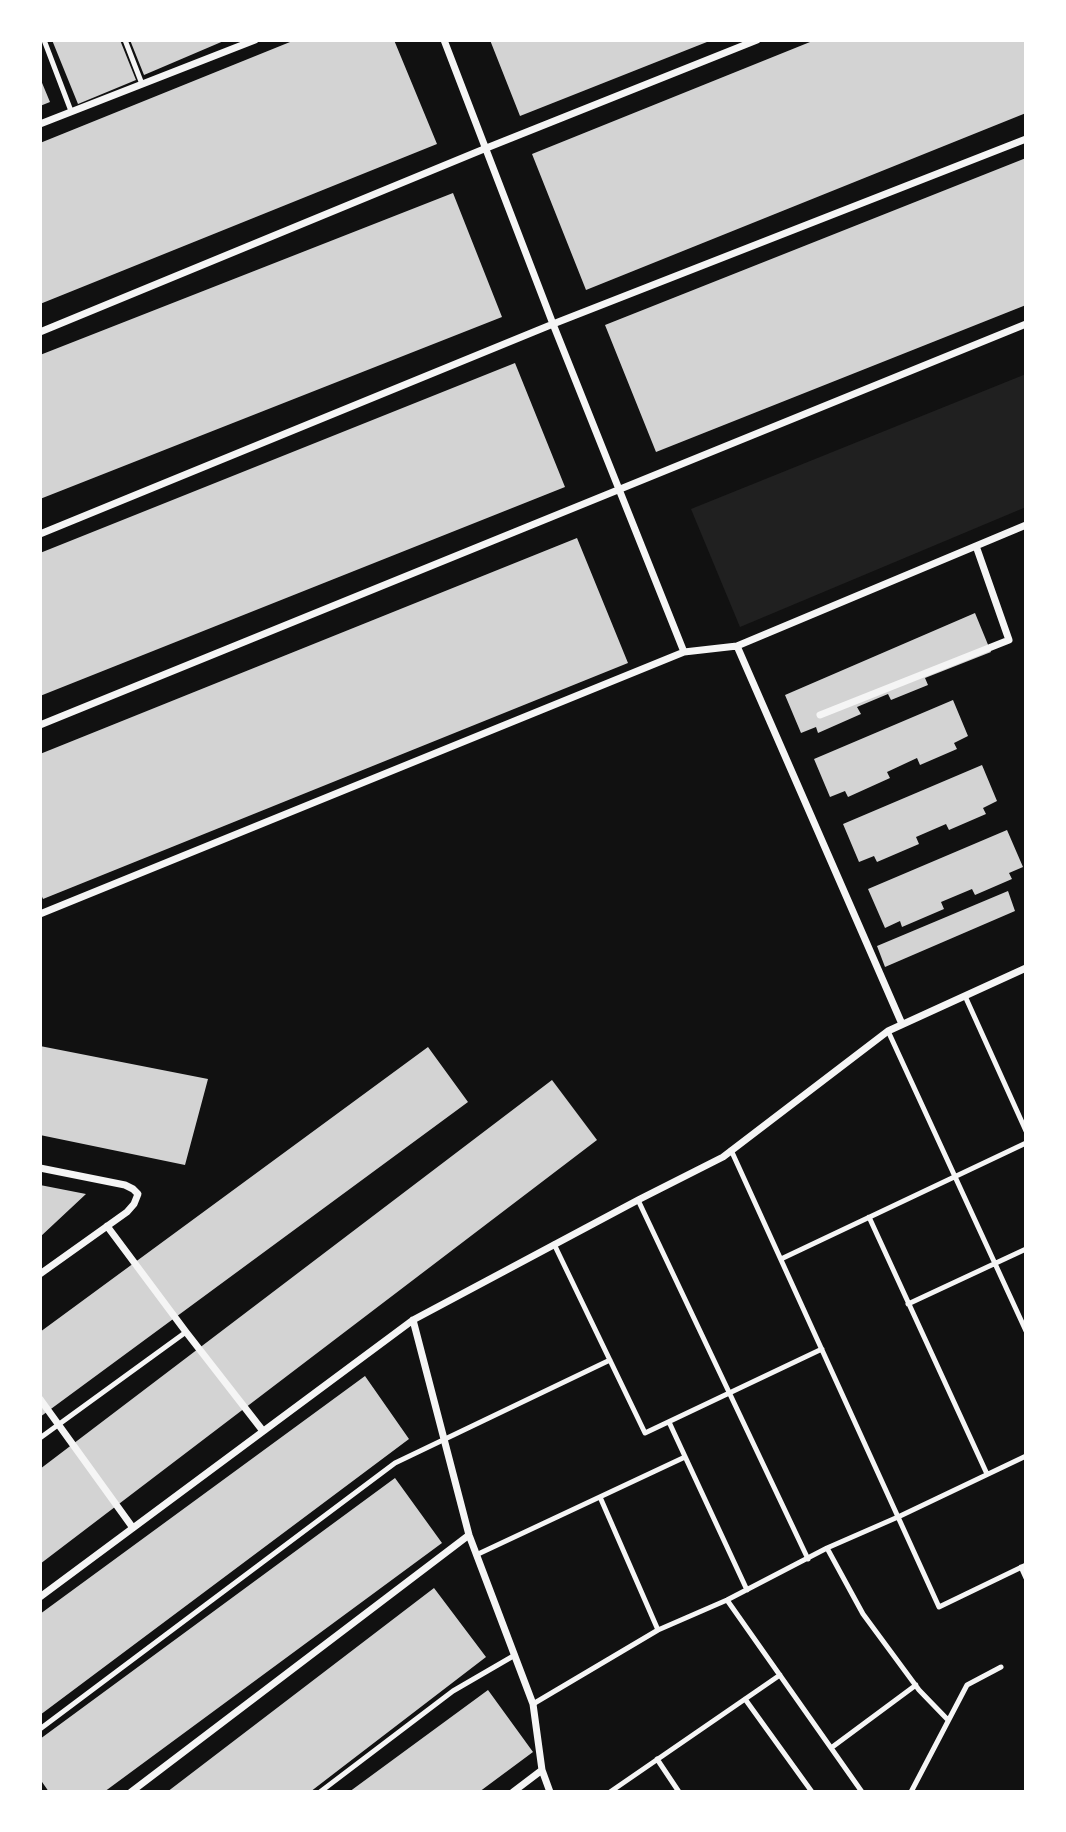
<!DOCTYPE html>
<style>
body{margin:0}
#map{position:relative;width:1066px;height:1832px;overflow:hidden;background:#111;font-family:"Titillium Web",sans-serif}
canvas{display:block}
.frame{position:absolute;inset:0;border:42px solid #fff;pointer-events:none}
</style>
<div id="map">
<canvas width="1066" height="1832"></canvas>
<div class="frame"></div>
</div>
<script>
const g = document.querySelector('canvas').getContext('2d');
g.lineJoin = 'round';
function fill(path, color) {
  g.fillStyle = color;
  g.fill(path, 'evenodd');
}
function toPath(rows) {
  const path = new Path2D();
  for (const r of rows) {
    path.moveTo(r[0], r[1]);
    for (let i = 2; i < r.length; i += 2) path.lineTo(r[i], r[i + 1]);
  }
  return path;
}
function stroke(path, color, width, dash) {
  g.strokeStyle = color;
  g.lineWidth = width;
  g.lineCap = dash ? 'butt' : 'round';
  g.setLineDash(dash || []);
  g.stroke(path);
}
fill(toPath([
 [1026,374,1026,507,740,627,691,509]
]), '#202020');
fill(toPath([
 [52,40,120,40,136,80,78,104],
 [130,40,226,40,144,75],
 [295,40,394,40,437,144,40,304,40,143],
 [490,40,712,40,520,116],
 [815,40,1026,40,1026,113,586,290,532,154],
 [40,78,50,102,40,106],
 [1026,158,1026,305,656,452,605,325],
 [453,193,502,317,40,499,40,355],
 [515,363,565,487,40,696,40,553],
 [577,538,628,663,43,899,40,892,40,754],
 [975,613,991,652,925,678,928,685,891,700,888,694,857,707,861,714,818,733,816,727,801,733,785,695],
 [953,700,968,736,954,743,957,749,920,765,917,758,887,772,890,778,848,797,845,791,830,797,814,759],
 [982,765,997,801,983,808,986,814,949,830,946,824,916,837,919,844,877,862,874,856,859,862,843,824],
 [1007,830,1023,867,1009,873,1012,879,975,895,972,889,941,902,944,909,902,927,900,921,885,928,868,889],
 [1008,891,1015,911,885,967,877,946],
 [40,1046,208,1079,185,1165,40,1135],
 [428,1047,468,1102,40,1417,40,1332],
 [552,1080,597,1140,40,1564,40,1469],
 [40,1185,86,1194,40,1237],
 [365,1376,409,1439,40,1715,40,1614],
 [395,1478,442,1543,104,1792,49,1792,40,1779,40,1739],
 [434,1588,486,1657,336,1772,310,1792,167,1792],
 [488,1690,533,1752,479,1792,349,1792]
]), '#d3d3d3');
stroke(toPath([
 [44,40,71,111],
 [125,40,142,84],
 [965,996,1026,1131],
 [888,1031,1026,1331],
 [731,1150,939,1607,1026,1565],
 [638,1200,808,1559],
 [869,1217,987,1474],
 [554,1244,645,1433,822,1349],
 [781,1259,1026,1143],
 [908,1304,1026,1249],
 [669,1422,747,1590],
 [40,1438,186,1332],
 [600,1497,658,1630],
 [827,1548,863,1614,919,1690,948,1720],
 [476,1555,685,1457],
 [1021,1567,1026,1578],
 [727,1600,862,1792],
 [745,1699,812,1792],
 [533,1704,658,1630,727,1600,827,1548,898,1517,1026,1456],
 [40,1729,395,1463,610,1360],
 [831,1748,916,1685],
 [657,1759,679,1792],
 [320,1792,453,1691,515,1655],
 [610,1792,780,1675],
 [911,1792,967,1685,1001,1667]
]), '#f5f5f5', 5);
stroke(toPath([
 [444,40,553,324,684,652,737,646,902,1024],
 [40,124,255,40],
 [40,332,484,149,757,40],
 [40,534,553,324,1026,139],
 [737,646,1026,525],
 [820,715,1009,640,976,546],
 [40,725,1026,324],
 [40,914,684,652],
 [40,1168,125,1185,133,1189,138,1194,134,1204,127,1212,40,1274],
 [107,1226,186,1332,263,1431],
 [413,1320,469,1535,533,1704,542,1770,550,1792],
 [40,1399,133,1528],
 [40,1597,413,1320,638,1200,723,1157,888,1031,1026,968],
 [131,1792,469,1535],
 [513,1792,542,1770]
]), '#f5f5f5', 7);
</script>
